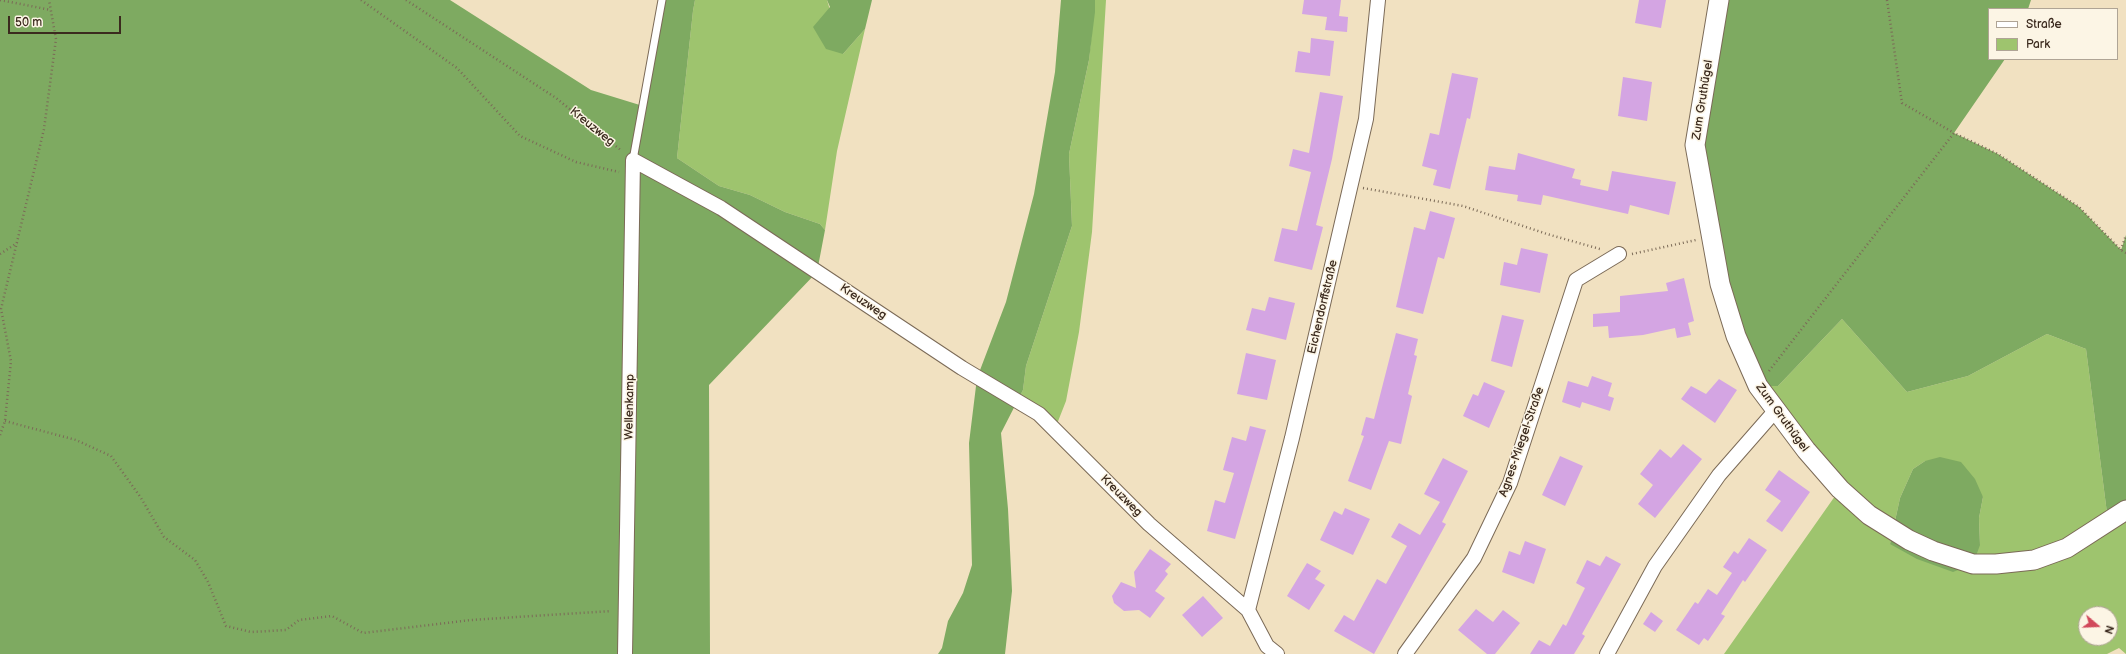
<!DOCTYPE html>
<meta charset="utf-8">
<style>
body{margin:0}
#map{position:relative;width:2126px;height:654px;overflow:hidden;background:#f1e1c1;font-family:"Balsamiq Sans",sans-serif}
canvas{display:block}
.legend{position:absolute;left:1988px;top:8px;width:130px;height:52px;box-sizing:border-box;background:#fcf5e5;border:1px solid #afa495;margin:0;padding:5px 7px;list-style:none;font-size:12px;color:#3b2a1e}
.legend li{display:flex;align-items:center;gap:8px;height:20px}
.legend b{width:20px;border:1px solid #afa495}
.north{position:absolute;left:2078px;top:606px;width:40px;height:40px;box-sizing:border-box;background:#fcf5e5;border:1px solid #afa495;border-radius:50%;rotate:109deg;font-size:11px;font-weight:700;line-height:16px;text-align:center;color:#3b2a1e}
.north::after{content:'';display:block;margin:auto;width:14px;height:18px;background:#d1495b;clip-path:polygon(50% 0,100% 100%,50% 72%,0 100%)}
.scale{position:absolute;left:8px;top:16px;width:113px;height:18px;box-sizing:border-box;border:2px solid #3b2a1e;border-top:0;padding-left:5px;font-size:12px;line-height:14px;white-space:nowrap;color:#3b2a1e;-webkit-text-stroke:3px #fcf5e5;paint-order:stroke}
</style>
<div id="map">
<canvas width="2126" height="654"></canvas>
<ul class="legend">
<li><b style="height:5px;background:#fff"></b>Straße</li>
<li><b style="height:11px;background:#9ec46e"></b>Park</li>
</ul>
<div class="north">N</div>
<div class="scale">50 m</div>
</div>
<script>
const g = document.querySelector('canvas').getContext('2d');
g.lineJoin = 'round';
function fill(path, color) {
  g.fillStyle = color;
  g.fill(path, 'evenodd');
}
function toPath(rows) {
  const path = new Path2D();
  for (const r of rows) {
    path.moveTo(r[0], r[1]);
    for (let i = 2; i < r.length; i += 2) path.lineTo(r[i], r[i + 1]);
  }
  return path;
}
function stroke(path, color, width, dash) {
  g.strokeStyle = color;
  g.lineWidth = width;
  g.lineCap = dash ? 'butt' : 'round';
  g.setLineDash(dash || []);
  g.stroke(path);
}
function drawText(font, color, halo, rows, align = 'center') {
  g.font = font + ' "Balsamiq Sans",sans-serif';
  g.lineWidth = 3;
  g.setLineDash([]);
  g.textBaseline = 'middle';
  g.strokeStyle = halo;
  g.fillStyle = color;
  for (const [text, x, y, turn = 0] of rows) {
    g.save();
    g.translate(x, y);
    g.rotate((+turn || 0) * Math.PI / 180);
    g.textAlign = isNaN(turn) ? turn : align;
    if (halo) g.strokeText(text, 0, 0);
    g.fillText(text, 0, 0);
    g.restore();
  }
}
fill(toPath([
 [695,0,827,0,843,54,865,29,837,151,825,230,820,224,785,212,750,195,719,186,677,158,693,11],
 [1095,0,1106,0,1092,232,1079,332,1066,401,1055,429,1017,401,1023,390,1026,366,1072,226,1069,154,1089,60],
 [1842,319,1907,392,1968,376,2047,334,2086,349,2108,521,2126,510,2126,654,2119,648,2107,654,1724,654,1840,489,1758,386,1778,386],
 [1925,461,1983,497,1979,518,1980,545,1890,544,1900,498,1913,469],
 [2086,614,2110,614,2110,638,2086,638]
]), '#9ec46e');
fill(toPath([
 [0,0,450,0,591,90,643,106,661,0,695,0,693,11,677,158,719,186,750,195,785,212,820,224,825,230,817,272,709,385,710,654,0,654],
 [827,0,872,0,865,29,843,54,826,49,813,27,830,7],
 [1061,0,1095,0,1095,12,1089,60,1069,154,1072,226,1026,366,1023,390,1001,433,1008,509,1012,591,1005,654,938,654,942,648,948,621,963,593,972,565,969,443,977,378,1006,302,1034,194,1055,72],
 [1719,0,2031,0,2028,9,1989,9,1989,59,2005,59,1954,133,1998,154,2079,207,2121,250,2126,235,2126,510,2108,521,2086,349,2047,334,1968,376,1907,392,1842,319,1778,386,1758,386,1736,336,1695,145],
 [1940,457,1961,462,1975,479,1983,497,1979,518,1980,545,1973,564,1953,572,1917,559,1890,544,1900,498,1913,469,1925,461]
]), '#7eaa61');
fill(toPath([
 [1304,0,1341,0,1339,16,1348,17,1347,32,1325,30,1327,17,1302,14],
 [1639,0,1666,0,1661,28,1635,23],
 [1311,38,1334,41,1330,76,1295,72,1298,51,1310,53],
 [1452,73,1478,78,1470,119,1467,118,1450,189,1433,185,1437,170,1422,166,1430,133,1439,135],
 [1623,77,1652,82,1647,121,1618,116],
 [1320,92,1343,96,1332,159,1316,225,1323,227,1312,270,1274,261,1282,228,1297,231,1311,172,1289,166,1293,149,1309,153],
 [1518,153,1575,169,1572,178,1581,180,1580,185,1608,191,1612,171,1676,182,1669,215,1630,205,1628,214,1543,195,1541,205,1517,201,1518,195,1485,190,1489,166,1515,170],
 [1430,211,1455,218,1444,259,1438,257,1423,314,1396,307,1414,227,1425,230],
 [1521,248,1548,254,1540,293,1500,285,1504,262,1517,265],
 [1684,278,1694,321,1688,323,1691,335,1677,338,1675,328,1643,335,1609,338,1608,326,1593,327,1593,314,1620,312,1620,296,1668,291,1666,283],
 [1269,297,1295,303,1286,340,1246,330,1252,308,1265,311],
 [1502,315,1524,320,1512,367,1491,361],
 [1396,333,1418,339,1414,355,1417,356,1408,394,1412,396,1401,444,1389,441,1371,490,1348,481,1364,436,1361,435,1366,417,1374,419],
 [1246,353,1276,360,1267,400,1237,394],
 [1592,376,1612,383,1608,396,1614,398,1610,411,1582,402,1580,408,1562,402,1568,381,1588,387],
 [1719,379,1737,390,1715,423,1681,399,1691,386,1706,394],
 [1484,382,1505,391,1489,428,1463,416,1473,394,1478,396],
 [1250,426,1266,430,1235,539,1207,531,1215,500,1225,503,1234,473,1223,470,1232,437,1246,441],
 [1683,444,1702,459,1655,518,1638,504,1653,485,1640,474,1660,449,1671,458],
 [1560,456,1583,466,1565,506,1542,495],
 [1443,458,1468,471,1442,522,1446,524,1374,654,1334,631,1344,615,1354,621,1377,579,1386,584,1407,546,1391,537,1399,523,1420,535,1440,502,1424,494],
 [1779,470,1810,492,1782,532,1766,521,1781,501,1765,490],
 [1345,508,1370,519,1353,555,1320,540,1334,511,1342,515],
 [1749,538,1767,550,1745,582,1743,580,1721,614,1725,616,1708,641,1704,638,1699,645,1676,630,1695,602,1698,604,1708,589,1717,595,1732,573,1723,567,1734,551,1738,554],
 [1525,541,1546,549,1534,584,1502,572,1509,551,1520,555],
 [1150,549,1171,564,1165,571,1168,574,1155,591,1165,598,1150,618,1139,610,1124,611,1114,603,1112,596,1121,582,1136,588,1134,572],
 [1606,556,1621,564,1582,634,1585,636,1574,654,1530,654,1539,640,1550,646,1563,624,1566,626,1585,588,1576,583,1587,560,1600,566],
 [1307,563,1321,571,1315,579,1325,585,1309,610,1287,596],
 [1203,596,1223,618,1202,637,1182,615],
 [1476,609,1493,622,1503,610,1520,623,1495,654,1487,654,1458,630],
 [1651,612,1663,621,1655,632,1643,624]
]), '#d4a5e3');
const lane = toPath([
 [633,160,662,0]
]);
const street = toPath([
 [1248,610,1292,438,1366,119,1378,0],
 [625,654,633,160,721,208,962,368,1039,414,1149,524,1248,610,1267,646,1277,654],
 [1405,654,1474,558,1510,483,1576,280,1619,254],
 [1607,654,1655,566,1719,475,1775,411]
]);
const secondary = toPath([
 [1719,0,1695,145,1720,284,1736,336,1758,386,1806,450,1840,489,1869,515,1909,540,1933,551,1973,564,1996,564,2034,560,2067,548,2126,510]
]);
stroke(lane, '#7b6a57', 9);
stroke(street, '#7b6a57', 16);
stroke(secondary, '#7b6a57', 21);
stroke(toPath([
 [0,0,51,10],
 [361,0,457,68,520,136,576,162,619,172],
 [406,0,556,98,622,151],
 [1887,0,1902,103,1954,133],
 [1363,188,1463,206,1547,234,1600,249],
 [2121,250,2126,235],
 [0,254,17,243],
 [1632,254,1696,240],
 [1769,371,1954,133,1998,154,2079,207,2121,250,2126,253],
 [5,421,76,440,111,456,141,498,164,537,195,560,208,582,226,626,251,632,286,630,299,620,332,616,363,633,471,620,611,611],
 [0,435,5,421,11,361,1,309,44,129,56,39,49,0]
]), '#7b6a57', 2.5, [1, 3]);
stroke(lane, '#fff', 7);
stroke(street, '#fff', 14);
stroke(secondary, '#fff', 19);
drawText('12px', '#3b2a1e', '#fcf5e5', [
 ["Zum Gruthügel",1703,100,-81],
 ["Kreuzweg",592,127,39],
 ["Kreuzweg",863,302,34],
 ["Eichendorffstraße",1323,307,-77],
 ["Wellenkamp",630,407,-89],
 ["Zum Gruthügel",1782,418,54],
 ["Agnes-Miegel-Straße",1522,442,-71],
 ["Kreuzweg",1121,496,45]
]);
</script>
